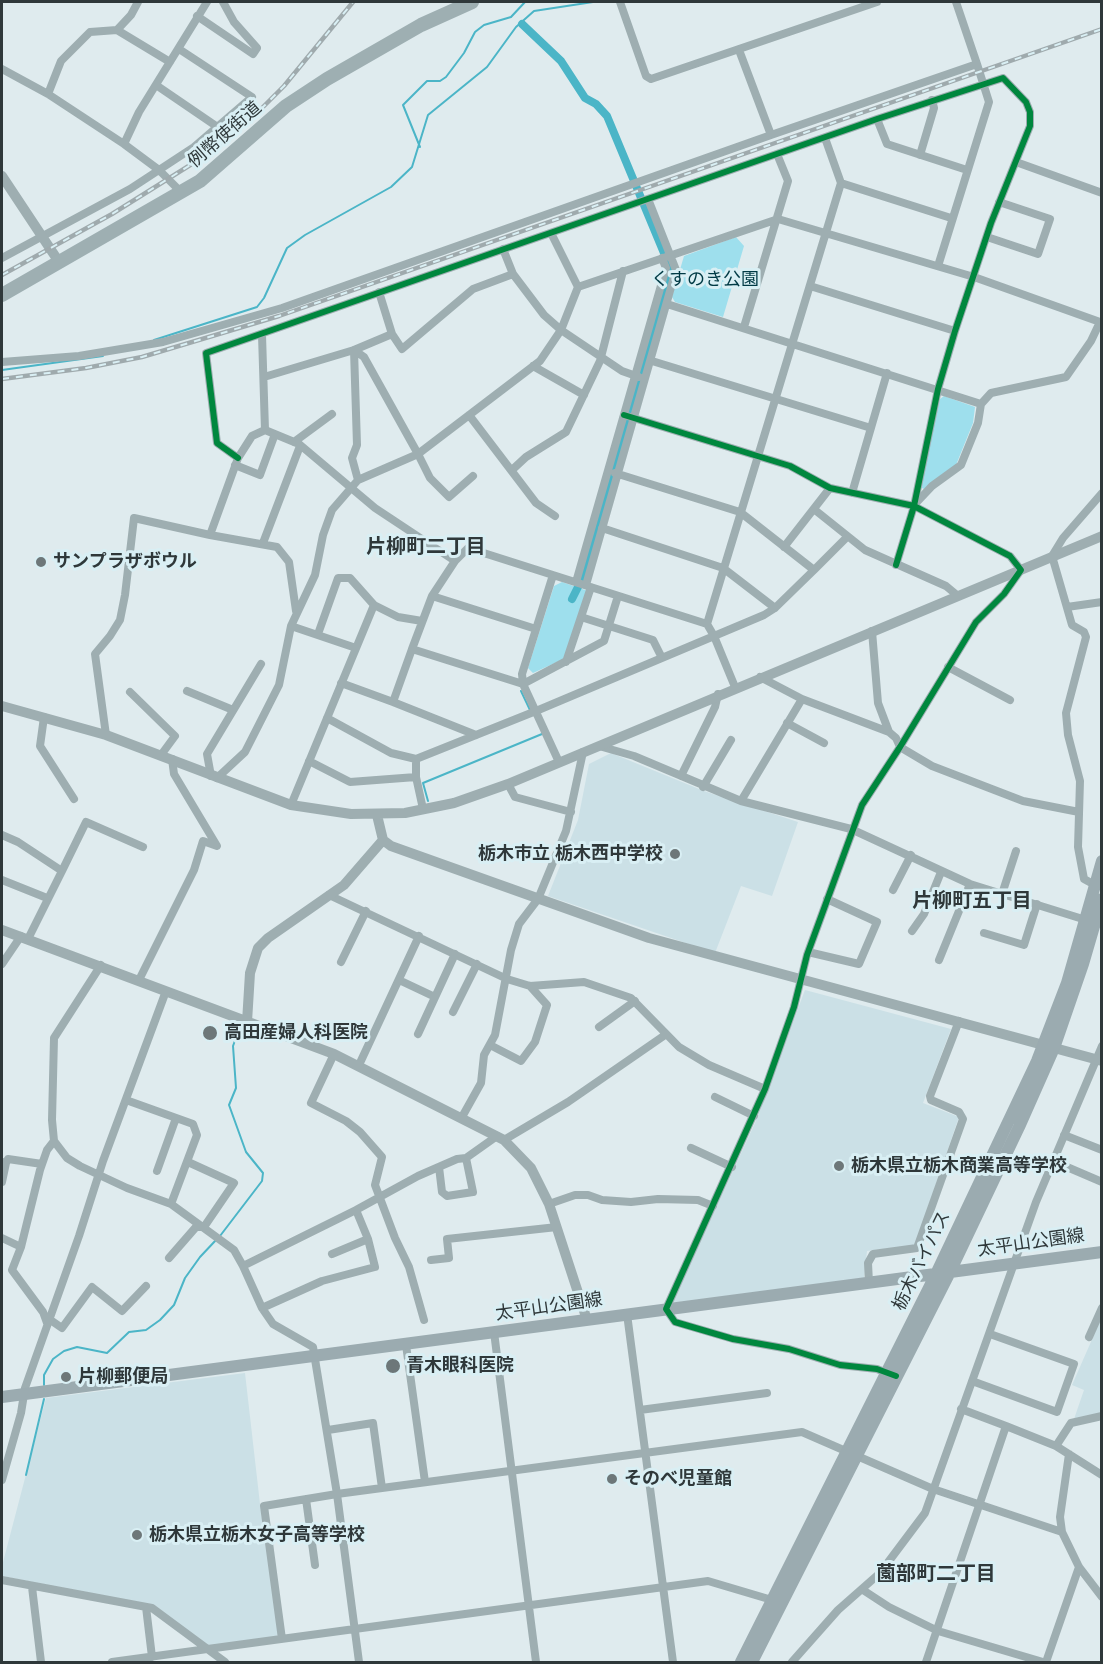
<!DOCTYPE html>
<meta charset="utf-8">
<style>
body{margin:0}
#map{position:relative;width:1103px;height:1664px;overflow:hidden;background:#dfebee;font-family:Arial,sans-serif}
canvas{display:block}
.frame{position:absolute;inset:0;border:3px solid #2f383a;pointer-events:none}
</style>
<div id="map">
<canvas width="1103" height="1664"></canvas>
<div class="frame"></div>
</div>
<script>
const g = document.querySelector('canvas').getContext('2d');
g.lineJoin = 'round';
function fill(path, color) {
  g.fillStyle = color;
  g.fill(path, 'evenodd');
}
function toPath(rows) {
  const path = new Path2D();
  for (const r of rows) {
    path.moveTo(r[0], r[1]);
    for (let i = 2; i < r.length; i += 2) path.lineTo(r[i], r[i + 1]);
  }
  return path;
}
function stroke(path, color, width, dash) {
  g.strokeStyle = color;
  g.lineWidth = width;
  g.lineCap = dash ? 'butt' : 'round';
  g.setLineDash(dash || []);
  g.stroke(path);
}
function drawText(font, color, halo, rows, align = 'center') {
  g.font = font + ' Arial,"Noto Sans JP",sans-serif';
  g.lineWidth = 6;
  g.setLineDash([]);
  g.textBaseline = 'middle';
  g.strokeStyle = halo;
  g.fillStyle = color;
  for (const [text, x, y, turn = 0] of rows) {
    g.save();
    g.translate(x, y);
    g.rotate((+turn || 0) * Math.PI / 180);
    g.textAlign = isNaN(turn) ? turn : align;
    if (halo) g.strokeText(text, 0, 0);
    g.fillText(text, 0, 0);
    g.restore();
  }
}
fill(toPath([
 [611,753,704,791,798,822,772,896,741,886,715,953,548,896,578,820,589,764],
 [805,990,951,1029,923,1103,959,1117,915,1245,867,1251,864,1278,672,1303,755,1123],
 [1101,1319,1101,1413,1074,1419,1084,1390,1072,1385],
 [245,1373,260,1504,279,1633,276,1637,209,1647,154,1606,2,1576,2,1566,46,1398]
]), '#cbe0e6');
fill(toPath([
 [736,237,744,246,723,317,675,302,672,297,684,256],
 [944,396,975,407,973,423,956,465,924,489,920,487,940,399],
 [562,582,588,591,566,658,533,673,528,668,554,586]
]), '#9edfed');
stroke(toPath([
 [420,147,403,105,427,81,440,81,446,77,464,53,475,32,484,25,511,17,525,2],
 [154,340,257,307,264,298,287,248,305,235,391,187,412,167,428,115,487,67,516,27,534,11,593,2],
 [2,370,103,356],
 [521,691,530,710],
 [428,801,423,783,542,734],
 [220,1236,262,1181,263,1173,246,1152,229,1105,236,1088,233,1046,240,1027],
 [44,1385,44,1375,53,1359,64,1351,77,1347,107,1353,129,1332,146,1330,160,1320,174,1305,185,1278,200,1257,216,1240],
 [26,1475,44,1399]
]), '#4bb5c7', 2);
stroke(toPath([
 [522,24,561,61,585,98,596,104,607,116,671,270,582,579,572,599]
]), '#4bb5c7', 8);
stroke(toPath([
 [620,2,646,76,651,79,877,2],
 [197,16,253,54,257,48,234,22,223,2],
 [117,30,170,62],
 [2,69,48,94,124,144,159,170,181,192],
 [156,85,219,128],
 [48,94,61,61,90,32,117,30,131,15,138,2],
 [877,119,887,144,967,170],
 [771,135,977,64,956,2],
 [825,138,841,183],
 [124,144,139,112,207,2],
 [920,155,934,108,932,100],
 [1016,162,1102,193],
 [987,237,1038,254,1050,219,999,202],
 [503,249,513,274,544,315,561,330,622,371,639,377],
 [2,258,130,189,194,147,252,97,179,49],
 [938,266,989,102,977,64],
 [810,286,955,331],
 [578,287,778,219,974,277,1100,322,1091,341,1066,377,991,393,981,404,978,423,961,465,932,486,915,504],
 [379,292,392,334,402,349,473,289,513,274],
 [667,304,981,404],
 [744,327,788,181,777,154],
 [262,335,265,430],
 [354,350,357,445,352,458,358,480],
 [652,361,871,428],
 [2,362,79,356,163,342,282,308,771,135,739,50],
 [533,366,584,395],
 [264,377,354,350,392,334],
 [469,415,536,503,555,516],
 [624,415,790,466,830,488,914,506,1010,556,1021,570,1004,594,976,622,900,747,862,805,807,955,794,1007,765,1089,666,1309,675,1322,733,1339,789,1349,840,1365,877,1369,889,1374],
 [294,442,332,414],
 [238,458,217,443,206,353,877,119,1003,78,1026,102,1030,112,1030,126,991,223,955,331,938,389,914,506,896,565],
 [235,465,260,475,275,434],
 [512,470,526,457,566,432,600,361,623,271],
 [615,473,740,512,814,570,847,537],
 [473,476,449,497,430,478,418,454,540,361,561,330,578,287,551,233],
 [852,493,887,373],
 [815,510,865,550,946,586,958,596],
 [602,528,723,568,775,608],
 [210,535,277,547,289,562,296,611],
 [263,543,300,446],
 [784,547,830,488],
 [553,575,522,674,523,684,559,762],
 [576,582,666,268,662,258],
 [586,585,676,270,648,199],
 [432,596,536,629],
 [1067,607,1102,602],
 [581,617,653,640,662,658],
 [707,624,841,183,951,218],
 [291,626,356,648],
 [872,631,878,703,889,732,896,738,900,747,932,766,1023,801,1079,812],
 [318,634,338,578,350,578,374,605,398,617,422,621],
 [412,649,432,596,455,561,468,548,707,624,714,636,735,687],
 [566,662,591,587],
 [948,667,1010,700],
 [760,677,802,699,889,732],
 [341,683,393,702],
 [187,691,233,710],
 [130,692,175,736,161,755],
 [44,717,40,746,74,799],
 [327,718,391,753,416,759,536,711,764,615,775,608,814,570],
 [787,723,824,743],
 [106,735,95,654,110,636,120,620,125,595,134,518,210,535,238,458,252,436,265,430,299,444,375,508,455,561],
 [476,735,393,702,412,649,523,684,604,641,618,596],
 [599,746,634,756,741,801,851,829,970,884,1086,920],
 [416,759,416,777,423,809],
 [309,761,350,782,416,777],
 [211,776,207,754,261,664],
 [681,776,715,707,718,694],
 [217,778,245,752,279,685,291,626,315,575,323,535,332,510,358,480,418,454,364,357,354,350],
 [508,784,515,797,571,812],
 [703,787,731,740],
 [741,801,802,699],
 [291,805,374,605],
 [2,835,18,842,62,871,28,939],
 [62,871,86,822,143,847],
 [2,880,47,898],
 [1095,885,1084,879,1078,847,1080,781,1068,735,1066,713,1086,637,1084,632,1072,625,1052,556,1063,538,1102,493],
 [893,890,911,855],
 [1002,894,1016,851],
 [329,895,507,979,530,986,584,982,631,998,679,1047,709,1065,765,1089],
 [912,931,924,914,941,872],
 [984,933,1024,945,1037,904],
 [808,952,859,964,877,922,827,899],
 [939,960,970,884],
 [341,962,366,911],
 [2,964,21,936],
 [101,965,54,1038,52,1120,54,1141,67,1158,80,1166,127,1188,171,1204,234,1250,243,1266],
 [139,980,194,870,203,841,217,846,174,774,172,759],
 [399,980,435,997],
 [453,1012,477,964],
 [599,1027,635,1001],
 [418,1034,455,954],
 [490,1045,521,1061,535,1042,547,1005,530,986],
 [334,1054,311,1103,346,1121,360,1132,382,1157,375,1185,395,1238,409,1267,424,1320],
 [359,1065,419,936],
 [715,1097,754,1116],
 [126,1100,193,1124,197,1135,171,1204],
 [462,1117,481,1083,484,1055,495,1035,511,950,519,924,538,899,566,831,583,752],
 [1064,1135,1102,1150],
 [504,1140,568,1102,665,1035],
 [691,1148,732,1167],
 [1053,1161,1102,1182],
 [6,1163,8,1159,42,1164],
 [439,1167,442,1192,447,1196,473,1192,466,1158],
 [157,1171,176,1118],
 [2,1182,6,1163,2,1162],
 [549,1204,575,1195,588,1195,602,1200,631,1202,658,1199,698,1200,713,1206],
 [2,1238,21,1247],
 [332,1254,368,1239],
 [169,1258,196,1227,204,1227,234,1183,188,1162],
 [431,1260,449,1258,447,1239,557,1227],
 [869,1283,868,1263,873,1254,917,1248,963,1119,959,1112,931,1100,930,1096,959,1021],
 [262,1308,322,1281,375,1267,368,1239,356,1210],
 [627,1314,673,1662],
 [49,1319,62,1328,92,1287,122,1311,146,1286],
 [47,1323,43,1312,12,1270,21,1247,40,1170,47,1150,54,1141],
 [494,1332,536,1662],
 [1089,1337,1102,1308],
 [406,1345,425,1482],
 [972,1381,1057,1412,1074,1364,990,1334],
 [640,1410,767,1393],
 [1006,1426,1056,1446,1102,1475],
 [328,1430,373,1423,382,1488],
 [1056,1446,1071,1423,1102,1416],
 [1069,1454,1060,1517,1062,1532,1079,1567,1102,1597],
 [2,1480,21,1413,25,1388,79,1236,103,1161,166,991],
 [306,1499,315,1565],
 [2,1580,152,1608,225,1662],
 [32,1587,41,1662],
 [863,1590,889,1607,938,1631,1043,1662],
 [146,1607,152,1657],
 [282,1639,264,1506,337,1494,313,1347,273,1324,262,1308,243,1266,356,1210,418,1176,457,1159,466,1158,497,1136],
 [112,1662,708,1581,772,1600],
 [359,1662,337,1494,802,1432,933,1489,1062,1532],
 [792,1662,838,1610,880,1573,925,1513,1036,1202,1102,1046],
 [926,1662,1006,1426,961,1409],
 [1046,1662,1079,1567]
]), '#9eaeb1', 8);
stroke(toPath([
 [2,176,59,262],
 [2,706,106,735,291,805,351,814,405,813,454,803,508,784,1102,536],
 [377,815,383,840,391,846,649,938,1102,1061],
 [2,930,334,1054,504,1140,531,1168,549,1204,587,1320],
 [247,1022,250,973,258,948,268,938,344,885,383,840]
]), '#9eaeb1', 10);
stroke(toPath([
 [2,1397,1102,1252],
 [741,1662,936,1274,1037,1061,1067,983,1102,861],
 [752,1662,950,1272,1019,1127,1054,1048,1083,964,1102,899]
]), '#9babb0', 12);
stroke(toPath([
 [2,295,200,181,286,106,327,79,421,25,472,2]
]), '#9eafb2', 14);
const rail = toPath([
 [2,275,112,214,203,157,251,119,284,86,353,2],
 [2,379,86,368,142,357,279,316,1102,29]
]);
stroke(rail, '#9faaad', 4.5);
stroke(rail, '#d9eff4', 2, [7]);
stroke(toPath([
 [624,415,790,466,830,488,914,506,1010,556,1021,570,1004,594,976,622,900,747,862,805,807,955,794,1007,765,1089,666,1309,675,1322,733,1339,789,1349,840,1365,877,1369,896,1376],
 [238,458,217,443,206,353,877,119,1003,78,1026,102,1030,112,1030,126,991,223,955,331,938,389,914,506,896,565]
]), '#00873e', 6);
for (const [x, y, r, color] of [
 [41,562,6,"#6d7779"],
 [675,854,6,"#6d7779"],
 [210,1033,8,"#6d7779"],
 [839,1166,6,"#6d7779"],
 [393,1366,8,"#6d7779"],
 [66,1377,6,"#6d7779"],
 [612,1479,6,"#6d7779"],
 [137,1535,6,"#6d7779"]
]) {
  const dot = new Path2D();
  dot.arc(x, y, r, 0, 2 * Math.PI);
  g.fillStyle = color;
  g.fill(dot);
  stroke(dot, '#d9eff4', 2);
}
drawText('18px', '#2f383a', '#d9eff4', [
 ["例幣使街道",225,135,-41],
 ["太平山公園線",1031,1243,-8],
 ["栃木バイパス",922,1261,-64],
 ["太平山公園線",549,1307,-8]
]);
drawText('18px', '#003a45', '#d9eff4', [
 ["くすのき公園",705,280]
]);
drawText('bold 18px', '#2f383a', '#d9eff4', [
 ["サンプラザボウル",53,562],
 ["栃木市立 栃木西中学校",663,854,"right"],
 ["高田産婦人科医院",224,1033],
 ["栃木県立栃木商業高等学校",851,1166],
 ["青木眼科医院",406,1366],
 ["片柳郵便局",78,1377],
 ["そのべ児童館",624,1479],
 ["栃木県立栃木女子高等学校",149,1535]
], 'left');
drawText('bold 20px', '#2f383a', '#d9eff4', [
 ["片柳町二丁目",426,547],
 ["片柳町五丁目",972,901],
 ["薗部町二丁目",936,1574]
]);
</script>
